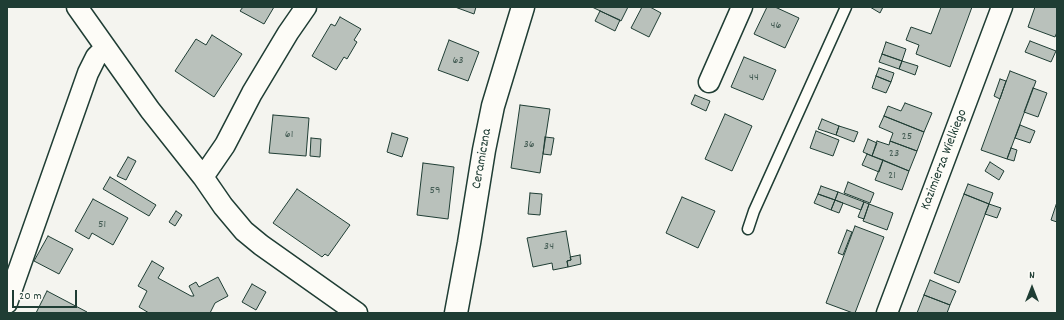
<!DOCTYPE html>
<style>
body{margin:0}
#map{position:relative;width:1064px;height:320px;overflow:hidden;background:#f4f4ef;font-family:Dekko,sans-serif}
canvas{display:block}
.frame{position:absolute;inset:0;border:8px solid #1f3d34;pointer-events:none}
.north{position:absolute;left:1012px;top:268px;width:40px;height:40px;-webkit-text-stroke:3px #fdfcf7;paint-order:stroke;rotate:0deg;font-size:11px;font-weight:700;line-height:16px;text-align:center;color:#1f3d34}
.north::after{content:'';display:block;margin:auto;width:14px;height:18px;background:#1f3d34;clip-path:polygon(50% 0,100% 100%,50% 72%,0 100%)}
.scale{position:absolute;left:12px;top:290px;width:65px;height:18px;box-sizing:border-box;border:2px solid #1f3d34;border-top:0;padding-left:5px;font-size:12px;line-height:14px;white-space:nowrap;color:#1f3d34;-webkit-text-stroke:3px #fdfcf7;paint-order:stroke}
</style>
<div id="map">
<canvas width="1064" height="320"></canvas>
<div class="frame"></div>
<div class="north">N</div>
<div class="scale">20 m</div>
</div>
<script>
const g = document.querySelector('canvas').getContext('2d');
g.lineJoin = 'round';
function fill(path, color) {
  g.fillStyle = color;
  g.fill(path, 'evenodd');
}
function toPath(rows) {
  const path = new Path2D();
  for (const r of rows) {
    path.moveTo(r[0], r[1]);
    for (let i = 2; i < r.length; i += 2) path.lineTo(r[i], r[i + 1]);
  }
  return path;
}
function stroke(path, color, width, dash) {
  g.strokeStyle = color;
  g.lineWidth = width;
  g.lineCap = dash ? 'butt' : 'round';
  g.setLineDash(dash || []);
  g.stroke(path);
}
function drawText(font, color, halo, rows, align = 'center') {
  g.font = font + ' Dekko,sans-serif';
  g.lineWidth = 3.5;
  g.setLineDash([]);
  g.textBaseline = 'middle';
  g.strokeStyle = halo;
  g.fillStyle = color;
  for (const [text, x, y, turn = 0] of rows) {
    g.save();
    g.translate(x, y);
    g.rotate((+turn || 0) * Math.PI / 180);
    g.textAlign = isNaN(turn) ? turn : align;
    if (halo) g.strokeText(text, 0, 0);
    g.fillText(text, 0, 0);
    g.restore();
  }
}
const building = toPath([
 [243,7,274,7,264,24,240,11,243,7],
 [455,7,476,7,474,14,455,7],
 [592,7,628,7,621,21,592,7],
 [642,7,650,7,661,13,649,37,631,28,642,7],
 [767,7,775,7,799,18,785,48,754,34,767,7],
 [870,7,883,7,880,13,870,7],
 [941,7,972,7,950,67,916,54,919,45,906,40,911,27,931,34,941,7],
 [1035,7,1057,7,1057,32,1055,37,1028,27,1035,7],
 [600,11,620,20,615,31,595,21,600,11],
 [340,17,361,29,354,40,357,42,347,59,344,57,336,70,312,56,331,24,335,26,340,17],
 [212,35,242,54,214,97,175,71,196,39,206,45,212,35],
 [449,40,479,52,468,81,438,70,449,40],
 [1030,41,1056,51,1051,62,1025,52,1030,41],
 [886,42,906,49,902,61,882,54,886,42],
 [882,54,902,61,899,69,879,62,882,54],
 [744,57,776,70,763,100,731,87,744,57],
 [902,61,918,66,915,75,899,69,902,61],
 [879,68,894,73,891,82,876,76,879,68],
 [1010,71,1036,81,1007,159,981,150,1010,71],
 [876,76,891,82,886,93,872,88,876,76],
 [1000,79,1006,81,1000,99,994,96,1000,79],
 [1033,88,1047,93,1038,117,1024,112,1033,88],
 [695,95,710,101,706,111,691,104,695,95],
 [905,103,932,113,924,132,884,116,888,106,901,111,905,103],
 [520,105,550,109,540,173,511,168,520,105],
 [725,114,752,126,732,171,705,159,725,114],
 [273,115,309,118,306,156,269,153,273,115],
 [884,116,924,132,917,151,890,141,893,133,879,127,884,116],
 [822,119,839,126,836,135,818,129,822,119],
 [1020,125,1035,131,1030,143,1015,138,1020,125],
 [839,126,858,132,854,142,836,135,839,126],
 [816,131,839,140,833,156,810,148,816,131],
 [392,133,408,138,402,157,387,152,392,133],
 [545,137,554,138,551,155,543,154,545,137],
 [311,138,321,139,320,157,310,156,311,138],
 [868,139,877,143,872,156,863,152,868,139],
 [877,141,889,145,890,141,917,151,909,171,872,156,877,141],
 [1011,148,1017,150,1014,161,1007,159,1011,148],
 [867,154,883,160,879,172,862,165,867,154],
 [128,157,136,161,126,180,117,176,128,157],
 [883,160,909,171,902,190,875,180,883,160],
 [990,162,1004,171,999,180,985,171,990,162],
 [423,163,454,167,448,219,417,215,423,163],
 [110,177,156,205,149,216,103,189,110,177],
 [848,182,874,193,870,203,844,193,848,182],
 [968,184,993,193,989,204,964,194,968,184],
 [821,186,838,192,835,200,818,194,821,186],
 [297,189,350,225,328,256,325,254,322,257,273,223,297,189],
 [838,192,864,202,861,210,835,200,838,192],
 [530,193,542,194,540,215,528,214,530,193],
 [818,194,835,200,831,210,814,203,818,194],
 [964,194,989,204,959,283,934,273,964,194],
 [682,197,715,211,698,248,666,233,682,197],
 [93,199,128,218,113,245,92,233,89,239,75,231,93,199],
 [835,200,843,203,839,213,831,210,835,200],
 [864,202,869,204,864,219,858,217,864,202],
 [869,204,893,213,887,230,863,221,869,204],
 [989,204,1001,208,997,218,985,214,989,204],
 [1056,205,1057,206,1057,222,1051,220,1056,205],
 [176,211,182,215,175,226,169,222,176,211],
 [855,226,884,237,855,313,853,313,826,303,855,226],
 [847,230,852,232,843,255,838,253,847,230],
 [566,231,571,260,567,261,568,267,553,270,552,263,533,267,527,238,566,231],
 [48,236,73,249,59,274,34,261,48,236],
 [580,255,581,264,568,267,567,261,571,260,570,257,580,255],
 [152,261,164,268,158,278,191,296,194,296,189,286,196,282,199,287,218,277,228,296,215,303,210,313,149,313,139,307,147,291,138,286,152,261],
 [930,280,956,291,950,305,924,295,930,280],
 [252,284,266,292,256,310,242,302,252,284],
 [47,291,87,312,87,313,36,313,47,291],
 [924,295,950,305,947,313,917,313,924,295]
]);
fill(building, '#b9c1bb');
stroke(building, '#1f3d34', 1);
const lane = toPath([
 [748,229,754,211,846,7]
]);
const street = toPath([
 [77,7,150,110,203,177,223,206,244,231,261,245,357,313],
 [709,82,742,7],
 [203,177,225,145,252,93,288,33,306,7],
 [7,303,88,73,96,57,105,48],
 [887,313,1002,7]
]);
const secondary = toPath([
 [456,313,469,243,484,150,493,106,523,7]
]);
stroke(lane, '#1f3d34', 13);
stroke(street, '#1f3d34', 23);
stroke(secondary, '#1f3d34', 25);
stroke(lane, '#fdfcf7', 10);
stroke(street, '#fdfcf7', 20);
stroke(secondary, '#fdfcf7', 22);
drawText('12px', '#465e56', null, [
 ["46",776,26],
 ["63",458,61],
 ["44",754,78],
 ["61",289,135],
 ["25",907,137],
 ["36",529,145],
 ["23",894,154],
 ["21",892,176],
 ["59",435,191],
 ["51",102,225],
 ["34",549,247]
]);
drawText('14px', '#1f3d34', '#fdfcf7', [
 ["Ceramiczna",483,159,-80],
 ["Kazimierza Wielkiego",945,160,-69]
]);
</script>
